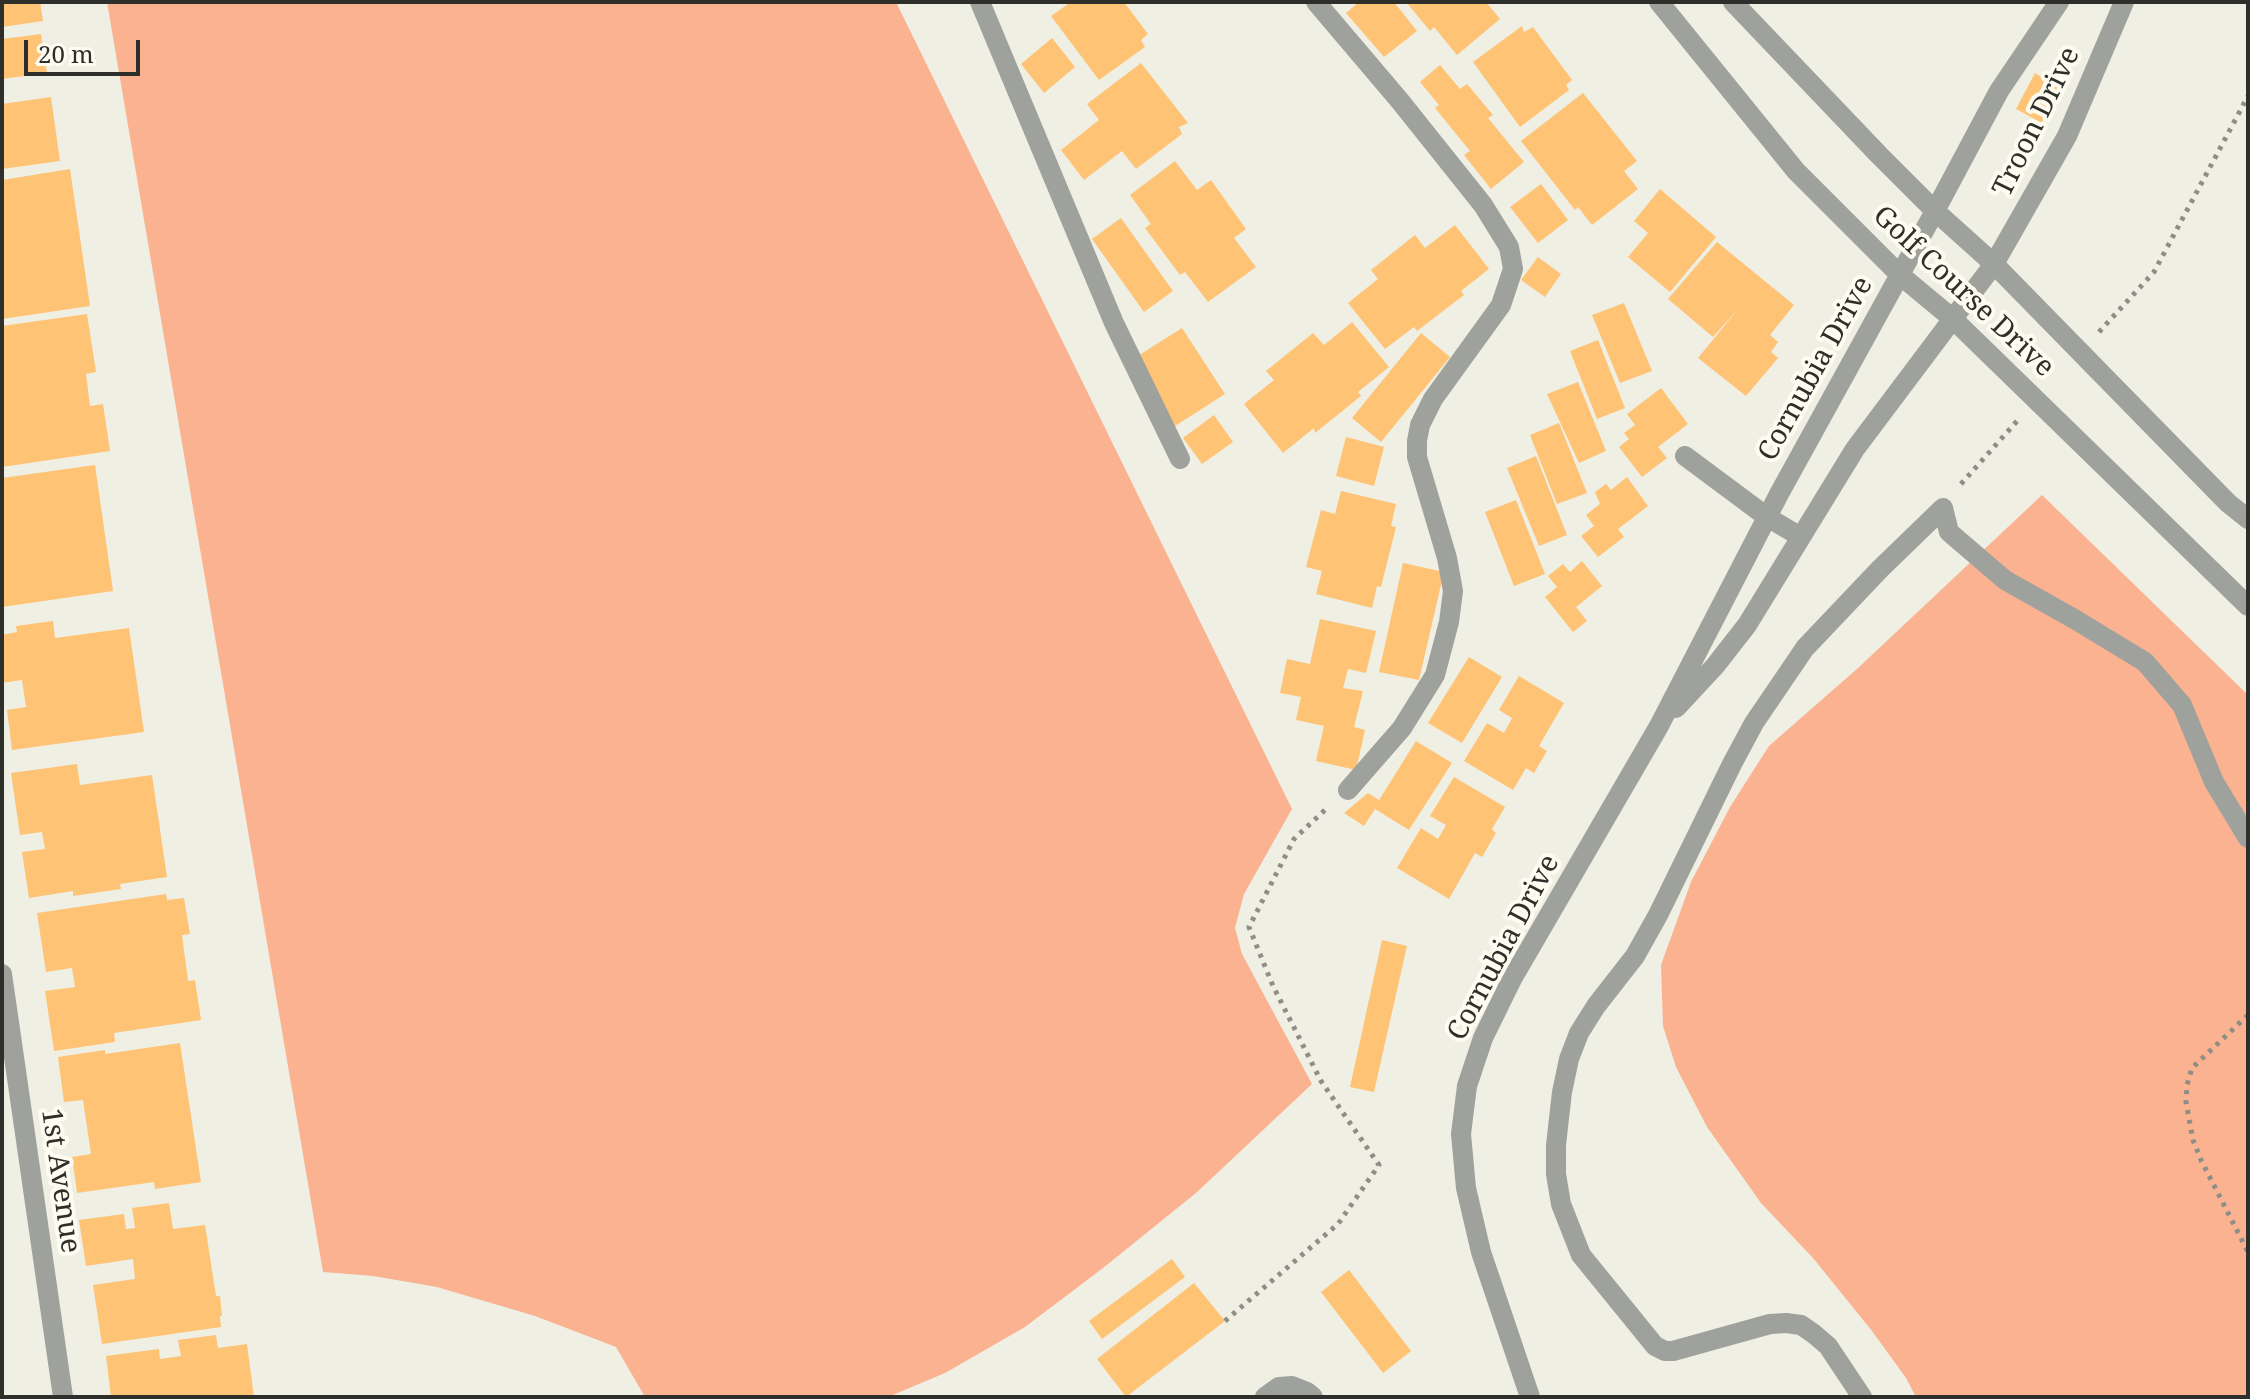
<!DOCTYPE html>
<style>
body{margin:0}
#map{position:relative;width:2250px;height:1399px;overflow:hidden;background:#f0efe4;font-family:"Noto Serif",serif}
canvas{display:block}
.frame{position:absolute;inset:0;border:4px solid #2e2e2a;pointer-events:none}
.scale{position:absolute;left:24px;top:40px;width:116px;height:36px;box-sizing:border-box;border:4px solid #2e2e2a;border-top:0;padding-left:10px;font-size:24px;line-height:28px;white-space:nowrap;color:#2e2e2a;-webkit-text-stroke:6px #fefcf1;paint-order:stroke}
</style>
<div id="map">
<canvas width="2250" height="1399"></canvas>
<div class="frame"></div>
<div class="scale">20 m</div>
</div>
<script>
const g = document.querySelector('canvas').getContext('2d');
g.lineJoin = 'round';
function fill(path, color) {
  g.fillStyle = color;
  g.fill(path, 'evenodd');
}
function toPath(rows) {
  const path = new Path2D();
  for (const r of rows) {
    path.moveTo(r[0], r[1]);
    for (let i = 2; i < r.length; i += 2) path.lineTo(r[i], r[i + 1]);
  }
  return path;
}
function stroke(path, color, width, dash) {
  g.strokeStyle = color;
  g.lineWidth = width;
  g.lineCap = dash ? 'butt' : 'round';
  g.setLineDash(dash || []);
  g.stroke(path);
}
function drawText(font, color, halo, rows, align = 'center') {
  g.font = font + ' "Noto Serif",serif';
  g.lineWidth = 8;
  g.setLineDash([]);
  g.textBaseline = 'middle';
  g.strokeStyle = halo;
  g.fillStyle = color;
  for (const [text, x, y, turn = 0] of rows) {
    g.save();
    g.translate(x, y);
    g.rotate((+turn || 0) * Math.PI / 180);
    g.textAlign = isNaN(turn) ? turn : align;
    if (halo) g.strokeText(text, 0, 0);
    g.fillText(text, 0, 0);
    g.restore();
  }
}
fill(toPath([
 [107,2,896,2,1292,809,1244,894,1235,928,1242,954,1312,1084,1196,1193,1103,1268,1025,1327,945,1373,888,1397,645,1397,616,1347,535,1316,437,1287,373,1276,323,1272],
 [2042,495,2248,695,2248,1397,1916,1397,1906,1378,1872,1331,1813,1258,1761,1203,1707,1127,1676,1067,1663,1026,1661,965,1691,882,1730,807,1769,746,1858,668]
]), '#fab291');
fill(toPath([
 [2,2,40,2,43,21,2,27],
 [1071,2,1124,2,1148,34,1141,40,1145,47,1099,80,1051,16],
 [1359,2,1394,2,1417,31,1384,57,1346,13],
 [1406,2,1486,2,1500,19,1457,55,1434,27,1430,31],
 [1522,26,1524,32,1533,27,1572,80,1566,85,1569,90,1520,127,1473,62],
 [41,34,47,73,2,79,2,39],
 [1052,38,1075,67,1044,93,1021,64],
 [1141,63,1188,123,1179,127,1182,134,1136,169,1122,151,1084,180,1061,150,1099,120,1087,104],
 [1440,65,1460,89,1467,84,1493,115,1488,118,1524,162,1491,189,1464,155,1470,151,1435,108,1439,105,1420,82],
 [2035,73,2061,89,2042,123,2016,109],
 [1583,93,1637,161,1624,171,1638,189,1592,225,1578,207,1575,210,1521,141],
 [51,97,60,161,2,169,2,104],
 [1175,161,1197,190,1211,180,1246,229,1234,238,1256,267,1208,302,1185,272,1180,275,1145,228,1151,224,1130,195],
 [70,169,90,306,2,319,2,180],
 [1541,184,1568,220,1538,243,1510,207],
 [1660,189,1716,237,1670,292,1628,257,1648,233,1634,221],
 [1121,218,1173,291,1144,312,1092,239],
 [1455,225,1489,269,1461,291,1464,295,1417,331,1414,327,1385,349,1348,303,1378,279,1371,270,1415,235,1425,248],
 [1717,242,1794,305,1770,335,1778,342,1771,352,1778,358,1746,396,1698,358,1739,308,1713,337,1668,299],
 [1538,257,1561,274,1545,297,1521,280],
 [1624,303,1652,371,1620,383,1592,315],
 [87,314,96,372,86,374,90,406,103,404,110,451,2,467,2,326],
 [1352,322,1389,367,1358,392,1361,396,1315,433,1314,428,1283,453,1244,404,1274,380,1266,371,1313,333,1324,345],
 [1182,328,1225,394,1175,426,1133,359],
 [1421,333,1450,357,1381,442,1352,418],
 [1598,340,1625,408,1597,419,1570,351],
 [1578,382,1606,451,1579,463,1547,394],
 [1661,388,1688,424,1658,447,1667,458,1642,477,1619,447,1629,439,1624,433,1635,425,1627,414],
 [1214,415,1233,442,1202,464,1183,438],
 [1559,423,1587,493,1557,504,1530,435],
 [1346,437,1384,447,1374,486,1336,476],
 [1536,456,1567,535,1539,546,1507,468],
 [95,465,113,591,2,607,2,478],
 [1627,477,1648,506,1618,529,1624,537,1598,557,1581,536,1594,526,1586,515,1600,504,1595,492,1606,484,1611,490],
 [1341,491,1396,504,1391,526,1396,527,1381,587,1377,586,1372,608,1316,594,1322,571,1306,567,1321,510,1335,514],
 [1516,500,1545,574,1514,586,1485,512],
 [1582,561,1602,586,1576,607,1587,621,1573,632,1545,597,1557,587,1548,576,1563,564,1570,572],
 [1403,563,1444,572,1419,680,1379,672],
 [1320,619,1376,631,1366,673,1348,669,1343,688,1363,691,1354,727,1365,730,1356,770,1316,761,1324,726,1296,720,1301,697,1280,693,1287,659,1310,664],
 [53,621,55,638,129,628,144,732,12,750,7,710,26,707,22,680,2,683,2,635,17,632,16,626],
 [1469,657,1502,677,1462,743,1428,723],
 [1519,676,1564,703,1539,746,1547,751,1534,773,1526,768,1513,790,1464,761,1487,723,1504,733,1512,718,1499,710],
 [1416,741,1452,763,1409,830,1375,809,1364,826,1344,813,1368,793,1379,800],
 [77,764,80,785,152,775,167,877,120,884,121,889,73,896,73,891,29,898,22,852,45,849,42,832,20,835,11,773],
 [1454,777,1505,807,1492,829,1496,833,1482,857,1475,853,1449,899,1397,868,1421,828,1438,839,1446,825,1430,816],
 [166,894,167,900,184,898,190,934,182,935,188,981,195,980,201,1020,114,1033,115,1042,54,1051,45,991,75,987,72,968,46,972,37,913],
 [1382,940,1407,946,1374,1092,1350,1087],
 [180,1043,201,1182,155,1189,154,1182,77,1193,72,1157,91,1154,83,1100,64,1102,58,1057,105,1050,105,1054],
 [169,1203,173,1229,205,1225,216,1296,220,1296,222,1316,220,1316,221,1327,102,1344,93,1285,135,1279,133,1259,86,1266,79,1220,124,1214,126,1229,135,1228,132,1208],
 [1172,1259,1185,1277,1102,1339,1089,1321],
 [1349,1270,1411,1351,1383,1373,1321,1292],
 [1194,1283,1225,1321,1126,1397,1097,1359],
 [216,1335,218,1348,247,1344,254,1397,111,1397,106,1356,159,1349,160,1359,181,1356,178,1340]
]), '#fec374');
stroke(toPath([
 [2099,332,2154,272,2248,96],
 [1961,484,2018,420],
 [2248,1015,2192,1068,2187,1085,2186,1102,2193,1140,2201,1160,2248,1252],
 [1225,1321,1338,1224,1379,1165,1321,1081,1273,986,1249,927,1294,839,1326,809]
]), '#8e8e86', 5, [4, 6]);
stroke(toPath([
 [980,2,1114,323,1180,459],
 [1316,2,1400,101,1483,205,1509,247,1513,269,1501,305,1433,399,1420,425,1417,441,1417,457,1447,558,1453,591,1449,622,1435,675,1402,728,1348,790],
 [1659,2,1796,171,1900,275,1953,319,2248,606],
 [1733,2,1879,155,1935,211,1994,264,2228,503,2248,519],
 [1685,456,1767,517,1801,537],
 [1943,508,1949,532,2005,580,2076,620,2145,662,2182,705,2214,782,2248,838],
 [1676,708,1715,666,1747,625,1855,449,1994,264,2067,136,2124,2],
 [2,974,63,1397],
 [1265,1397,1279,1387,1292,1386,1307,1392,1313,1397],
 [1530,1397,1481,1252,1466,1188,1461,1134,1467,1086,1483,1038,1512,979,1659,726,1779,494,1935,211,1999,91,2059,2],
 [1862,1397,1828,1346,1814,1334,1801,1325,1786,1323,1770,1324,1673,1351,1665,1351,1655,1346,1581,1255,1561,1204,1556,1174,1556,1145,1562,1092,1569,1059,1579,1033,1596,1006,1635,956,1658,915,1732,764,1754,723,1805,648,1880,569,1943,508]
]), '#9fa19d', 20);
drawText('28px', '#2e2e2a', '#fefcf1', [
 ["Troon Drive",2037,122,-64],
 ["Golf Course Drive",1963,292,43],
 ["Cornubia Drive",1816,369,-61],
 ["Cornubia Drive",1504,948,-62],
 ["1st Avenue",60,1181,82]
]);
</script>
